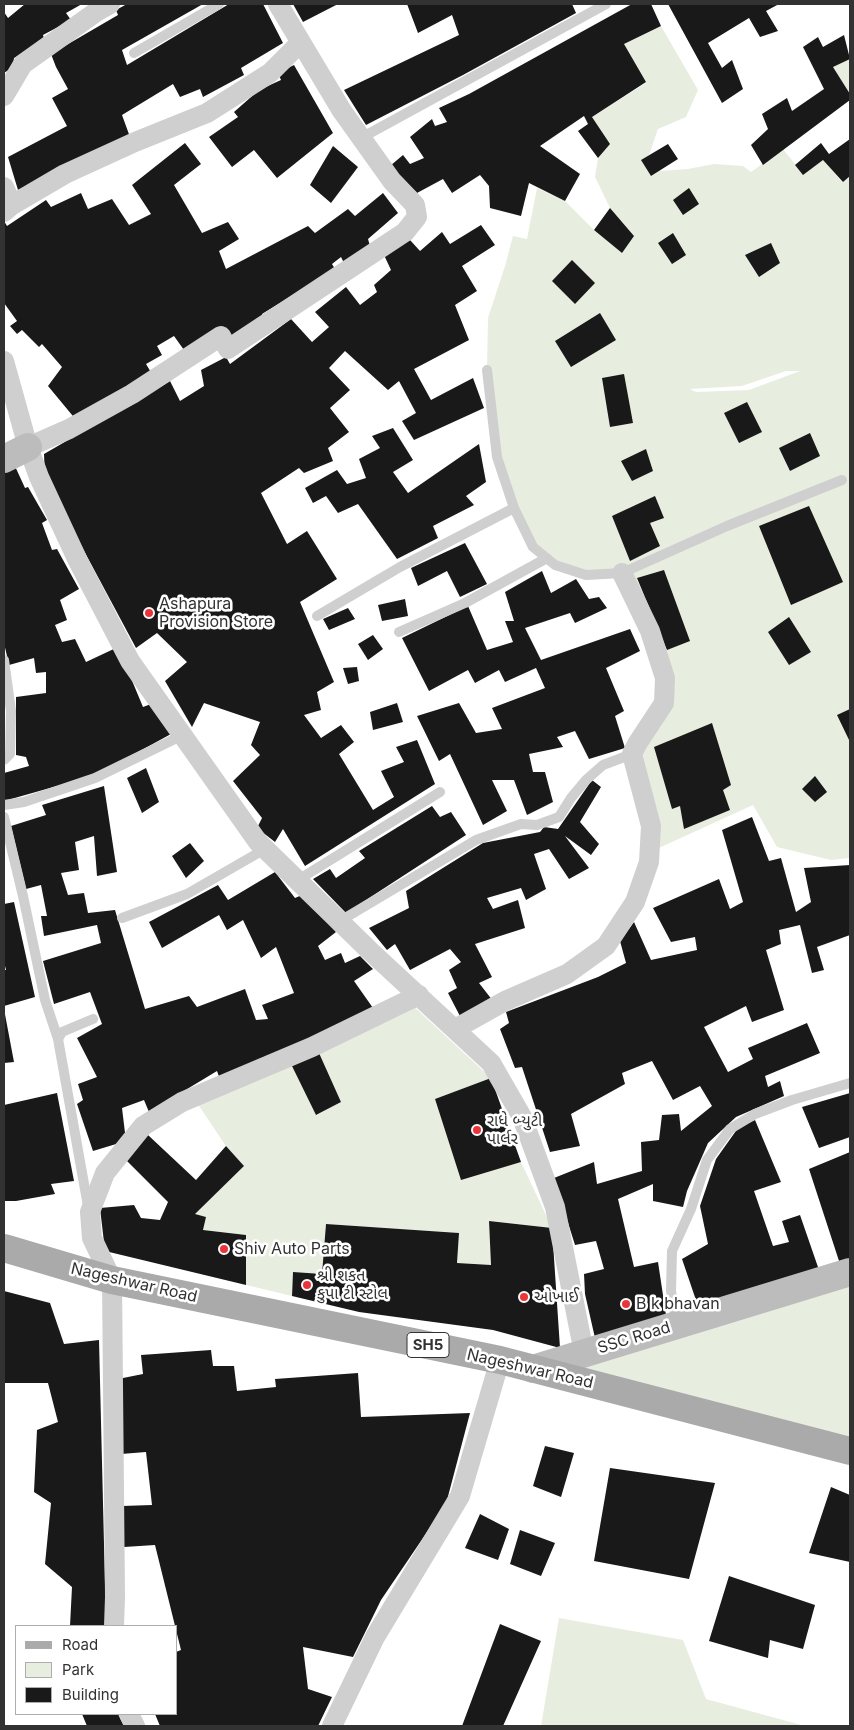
<!DOCTYPE html>
<meta charset="utf-8">
<style>
body{margin:0}
#map{position:relative;width:854px;height:1730px;overflow:hidden;background:#fff;font-family:Inter,sans-serif}
canvas{display:block}
.frame{position:absolute;inset:0;border:5px solid #323232;pointer-events:none}
.legend{position:absolute;left:15px;top:1625px;width:162px;height:90px;box-sizing:border-box;background:#fff;border:1px solid #adadad;margin:0;padding:6px 9px;list-style:none;font-size:15px;color:#323232}
.legend li{display:flex;align-items:center;gap:10px;height:25px}
.legend b{width:25px;border:1px solid #adadad}
</style>
<div id="map">
<canvas width="854" height="1730"></canvas>
<div class="frame"></div>
<ul class="legend">
<li><b style="height:6px;background:#aaa"></b>Road</li>
<li><b style="height:14px;background:#e7eee0"></b>Park</li>
<li><b style="height:14px;background:#191919"></b>Building</li>
</ul>
</div>
<script>
const g = document.querySelector('canvas').getContext('2d');
g.lineJoin = 'round';
function fill(path, color) {
  g.fillStyle = color;
  g.fill(path, 'evenodd');
}
function toPath(rows) {
  const path = new Path2D();
  for (const r of rows) {
    path.moveTo(r[0], r[1]);
    for (let i = 2; i < r.length; i += 2) path.lineTo(r[i], r[i + 1]);
  }
  return path;
}
function stroke(path, color, width, dash) {
  g.strokeStyle = color;
  g.lineWidth = width;
  g.lineCap = dash ? 'butt' : 'round';
  g.setLineDash(dash || []);
  g.stroke(path);
}
function drawText(font, color, halo, rows, align = 'center') {
  g.font = font + ' Inter,"Noto Sans Gujarati",sans-serif';
  g.lineWidth = 5;
  g.setLineDash([]);
  g.textBaseline = 'middle';
  g.strokeStyle = halo;
  g.fillStyle = color;
  for (const [text, x, y, turn = 0] of rows) {
    g.save();
    g.translate(x, y);
    g.rotate((+turn || 0) * Math.PI / 180);
    g.textAlign = isNaN(turn) ? turn : align;
    if (halo) g.strokeText(text, 0, 0);
    g.fillText(text, 0, 0);
    g.restore();
  }
}
fill(toPath([
 [661,26,698,90,686,117,658,129,649,155,642,160,651,176,659,171,688,169,714,164,743,166,751,172,783,149,803,174,823,160,842,182,850,176,850,858,831,860,777,847,753,805,650,852,632,754,664,703,622,574,586,575,555,565,533,547,510,510,487,370,488,318,505,266,513,236,527,239,537,188,565,201,594,230,622,253,633,235,610,208,595,177,598,158,610,144,592,117,646,83,624,44],
 [786,371,800,371,749,390,696,392,690,389,742,386],
 [850,59,850,94,833,67],
 [410,1003,491,1078,435,1099,461,1179,521,1162,552,1228,489,1221,491,1265,457,1263,459,1233,326,1224,322,1274,293,1272,292,1296,246,1285,246,1235,203,1230,206,1217,195,1214,244,1166,226,1146,197,1103,291,1064,317,1115,341,1102,319,1053],
 [850,1269,850,1451,533,1369],
 [559,1618,683,1640,706,1699,805,1726,541,1726]
]), '#e7eee0');
fill(toPath([
 [25,4,82,4,66,13,71,20,43,35,45,42,14,58,13,67,4,73,4,12,8,18],
 [127,4,203,4,122,50,127,65,229,4,263,4,283,43,241,68,244,75,203,97,200,89,180,97,173,84,122,115,130,137,18,190,8,157,67,126,52,98,68,89,56,67,51,54,118,15,116,10],
 [293,4,338,4,303,22],
 [407,4,572,4,576,13,463,75,366,125,344,90,459,35,452,15,418,33],
 [632,4,651,4,661,26,624,44,646,82,592,117,610,144,598,158,578,131,588,124,584,116,540,146,580,174,565,201,529,183,521,216,490,208,489,186,480,175,452,193,443,179,417,193,390,166,403,155,410,164,424,158,410,137,432,119,435,126,447,122,439,108,469,94],
 [668,4,779,4,766,11,778,31,760,37,749,18,708,43,722,68,732,60,743,89,722,103],
 [844,35,850,59,833,67,850,94,850,100,763,165,751,145,768,129,762,114,787,98,792,111,824,89,803,47,818,37,823,47],
 [294,65,333,133,277,178,254,150,232,167,209,137,238,117,234,112,259,90,281,80,278,73],
 [850,139,850,176,843,182,823,160,803,175,795,165,821,143,829,154],
 [185,143,201,164,174,185,202,233,228,222,239,239,219,251,226,269,308,226,315,233,348,209,355,216,383,193,398,213,368,239,370,246,344,263,341,257,332,264,335,269,262,314,263,319,228,340,184,350,174,336,157,346,162,355,146,364,152,374,77,421,48,386,62,367,42,344,39,347,22,330,17,334,10,326,17,321,4,303,4,221,7,226,46,200,51,207,81,193,88,209,112,199,129,225,151,214,132,185],
 [668,144,678,159,651,176,641,160],
 [333,146,358,167,331,203,310,185],
 [689,188,699,204,683,215,673,200],
 [610,208,634,236,622,253,594,230],
 [481,225,495,245,462,266,477,291,455,305,469,340,414,369,431,400,473,378,484,408,414,440,402,421,416,413,399,381,388,390,345,351,329,368,350,390,330,408,349,432,328,448,333,461,304,473,299,468,261,493,287,544,307,531,337,579,300,602,334,682,317,692,321,710,304,715,321,738,341,725,354,742,339,754,373,810,394,797,381,771,404,762,396,747,417,740,435,784,305,866,283,829,275,842,257,828,262,818,233,781,260,755,251,745,260,722,204,703,192,727,165,681,187,662,157,633,136,648,45,478,44,454,170,381,180,401,204,386,201,370,226,357,230,364,291,319,312,342,329,327,315,312,346,287,360,305,377,292,374,285,391,270,384,255,410,240,420,251,442,232,450,244],
 [673,233,686,255,672,264,658,243],
 [771,243,780,263,759,277,745,255],
 [572,260,595,283,575,304,552,281],
 [600,313,616,340,571,367,555,341],
 [624,374,633,423,610,427,602,378],
 [747,402,762,432,739,443,724,413],
 [393,428,413,460,393,472,408,493,479,444,486,482,466,496,474,505,433,526,438,538,397,559,358,504,338,513,326,496,313,503,305,488,337,470,347,484,366,478,359,459,380,448,372,436],
 [810,433,820,456,790,471,779,448],
 [646,449,653,471,632,481,621,461],
 [14,464,25,488,28,487,47,520,42,523,52,550,57,549,79,589,60,600,67,620,55,625,62,642,75,639,86,662,118,647,143,707,151,704,171,734,96,775,4,801,4,773,29,766,26,757,16,755,16,697,46,693,46,672,36,673,34,658,9,665,4,643,4,470],
 [655,496,664,518,650,523,660,546,630,561,612,516],
 [809,506,843,582,791,605,759,526],
 [465,543,487,584,460,597,447,571,418,586,411,568],
 [664,570,690,641,667,650,637,578],
 [542,571,551,593,576,579,589,599,599,597,607,608,575,623,570,613,525,628,541,660,630,629,640,651,606,668,624,711,615,716,625,748,589,759,575,731,557,737,563,747,529,754,533,772,545,772,553,802,527,815,514,780,492,780,507,811,483,825,450,754,439,761,417,716,459,703,476,733,502,729,492,708,545,688,536,668,505,682,499,670,475,683,468,670,429,691,402,638,468,606,487,650,513,642,505,621,514,621,505,592],
 [405,599,408,616,382,621,378,605],
 [348,608,355,619,329,630,323,619],
 [789,617,811,652,789,665,768,632],
 [373,635,383,649,368,660,358,644],
 [357,667,359,681,348,684,343,668],
 [397,703,403,722,373,730,370,712],
 [850,709,850,742,837,715],
 [712,723,731,785,723,790,730,810,684,829,680,806,672,809,654,747],
 [146,768,159,802,142,813,127,778],
 [815,776,827,792,815,802,802,789],
 [592,780,601,787,580,822,599,844,591,855,565,836,589,868,569,879,549,849,534,854,546,889,526,900,521,888,487,898,493,909,518,900,525,928,475,944,492,977,479,983,493,1001,461,1018,448,993,457,988,449,970,461,962,450,949,410,970,395,944,387,950,369,928,409,908,406,891,483,843,540,832,544,827,558,829],
 [104,786,117,872,97,876,94,836,75,842,79,870,61,873,68,895,84,893,88,913,115,910,145,1009,189,996,197,1007,245,989,256,1020,268,1019,262,1005,294,993,276,947,261,958,243,920,227,930,219,915,162,948,149,922,218,885,228,900,275,872,295,898,302,895,336,932,318,946,325,960,341,953,345,963,360,956,373,969,354,981,373,1008,221,1082,217,1071,149,1112,144,1100,122,1108,126,1141,93,1151,77,1104,83,1100,78,1084,97,1077,77,1038,102,1024,90,992,54,1004,43,961,101,943,97,925,44,936,41,916,47,916,41,885,26,889,11,826,46,815,42,805],
 [432,806,440,817,451,812,466,835,346,913,313,879,330,869,336,878,365,858,359,851],
 [752,817,769,861,781,858,796,912,811,902,804,868,850,865,850,935,817,947,824,970,812,973,800,925,779,930,781,944,766,950,784,1010,752,1022,746,1006,704,1027,728,1072,753,1059,748,1048,807,1023,820,1053,765,1076,768,1087,780,1081,784,1096,736,1117,708,1143,687,1191,683,1207,653,1201,653,1184,618,1199,634,1267,658,1262,666,1315,595,1338,585,1294,584,1274,604,1269,596,1241,575,1245,554,1178,594,1162,597,1184,642,1171,641,1142,659,1140,662,1115,679,1114,681,1131,712,1106,700,1086,673,1100,652,1061,622,1073,625,1084,571,1114,580,1146,550,1152,522,1067,515,1068,500,1029,509,1023,506,1012,598,977,626,963,620,941,634,922,651,960,697,950,695,937,671,942,653,908,719,879,730,909,743,902,722,830],
 [190,843,204,861,186,878,172,856],
 [14,902,35,997,4,1006,4,970,6,970,4,962,4,904],
 [4,1009,14,1062,4,1063],
 [319,1053,341,1102,316,1115,291,1064],
 [491,1078,521,1162,461,1180,435,1099],
 [57,1093,74,1181,51,1184,55,1194,16,1201,4,1201,4,1105],
 [850,1093,850,1137,819,1148,802,1107],
 [755,1120,781,1182,754,1191,773,1246,789,1242,782,1221,800,1215,819,1270,699,1309,682,1259,708,1244,700,1206,716,1159,738,1128],
 [148,1135,196,1180,226,1146,244,1166,195,1214,206,1217,203,1230,246,1235,246,1285,105,1251,100,1208,134,1205,141,1218,160,1220,168,1202,126,1160],
 [850,1152,850,1261,840,1264,809,1169],
 [489,1221,552,1228,560,1348,493,1330,359,1312,292,1296,293,1272,322,1274,326,1224,459,1233,457,1263,491,1265],
 [4,1291,50,1303,64,1344,99,1340,106,1626,70,1626,72,1587,45,1564,51,1503,34,1492,37,1430,58,1422,48,1383,4,1383],
 [211,1350,213,1366,234,1366,237,1391,276,1387,275,1379,358,1373,361,1417,470,1413,446,1504,381,1600,353,1657,303,1647,308,1689,332,1697,318,1726,160,1726,155,1714,176,1714,176,1652,181,1650,155,1545,124,1547,122,1506,152,1505,146,1452,121,1454,118,1379,143,1374,141,1355],
 [545,1446,574,1453,561,1497,533,1486],
 [610,1468,715,1483,689,1579,594,1561],
 [831,1487,850,1495,850,1562,809,1553],
 [480,1514,509,1529,498,1560,465,1548],
 [520,1530,555,1543,541,1576,510,1564],
 [729,1576,815,1605,803,1649,770,1640,768,1658,709,1641],
 [500,1624,541,1641,503,1726,462,1726],
 [82,1714,118,1714,124,1726,87,1726]
]), '#191919');
stroke(toPath([
 [134,53,219,4],
 [361,138,606,4],
 [487,370,497,457,514,508,533,547,555,565,586,575,622,573,727,526,842,480],
 [317,616,400,567,514,508],
 [399,632,465,603,547,558],
 [4,660,11,711,10,754,4,760],
 [4,805,24,802,95,778,183,735],
 [4,817,23,896,45,1000,58,1039],
 [298,880,440,792],
 [122,918,187,894,265,849],
 [340,921,476,840,521,824,537,825,559,817,571,798,586,780,603,765,632,754],
 [88,1206,58,1039,62,1032,93,1019],
 [677,1324,671,1291,672,1251,691,1209,707,1160,730,1129,755,1114,792,1100,850,1083]
]), '#cfcfcf', 10);
stroke(toPath([
 [4,96,23,64,96,12,110,4],
 [4,187,12,205,4,212],
 [12,205,65,174,135,142,207,113,270,73,301,42],
 [4,361,28,447,39,477,78,561,130,661,258,842,369,950,491,1063,522,1117,555,1207,584,1353],
 [28,447,69,429,132,394,221,336,228,349,405,232,417,217,415,205,392,181,342,111,278,4],
 [455,1029,505,1001,567,974,606,946,635,902,649,862,651,826,632,754,637,744,664,703,665,678,650,631,622,573],
 [114,1626,115,1597,112,1280,92,1238,90,1212,105,1173,143,1126,182,1102,312,1047,419,995],
 [129,1714,135,1726],
 [332,1726,375,1637,460,1496,500,1360]
]), '#cfcfcf', 20);
stroke(toPath([
 [4,459,28,447],
 [533,1369,850,1272]
]), '#bcbcbc', 28);
stroke(toPath([
 [4,1248,112,1280,500,1360,850,1451]
]), '#aaa', 28);
for (const [x, y, r, color] of [
 [149,613,5,"#e9343a"],
 [477,1130,5,"#e9343a"],
 [224,1249,5,"#e9343a"],
 [307,1285,5,"#e9343a"],
 [524,1297,5,"#e9343a"],
 [626,1304,5,"#e9343a"]
]) {
  const dot = new Path2D();
  dot.arc(x, y, r, 0, 2 * Math.PI);
  g.fillStyle = color;
  g.fill(dot);
  stroke(dot, '#fff', 2);
}
for (const [x, y, w] of [
 [428,1345,42]
]) {
  const box = new Path2D();
  box.roundRect(x - w / 2, y - 12.5, w, 25, 4);
  g.fillStyle = '#fff';
  g.fill(box);
  stroke(box, '#323232', 1);
}
drawText('bold 15px', '#323232', null, [
 ["SH5",428,1345]
]);
drawText('16px', '#323232', '#fff', [
 ["Ashapura",159,604],
 ["Provision Store",159,622],
 ["રાધે બ્યુટી",487,1121],
 ["પાર્લર",487,1139],
 ["Shiv Auto Parts",234,1249],
 ["શ્રી શકત",317,1276],
 ["કુપા ટી સ્ટોલ",317,1294],
 ["ઓખાઈ",534,1297],
 ["B k bhavan",636,1304]
], 'left');
drawText('16px', '#323232', '#fff', [
 ["Nageshwar Road",134,1283,13],
 ["SSC Road",634,1338,-17],
 ["Nageshwar Road",530,1369,13]
]);
</script>
